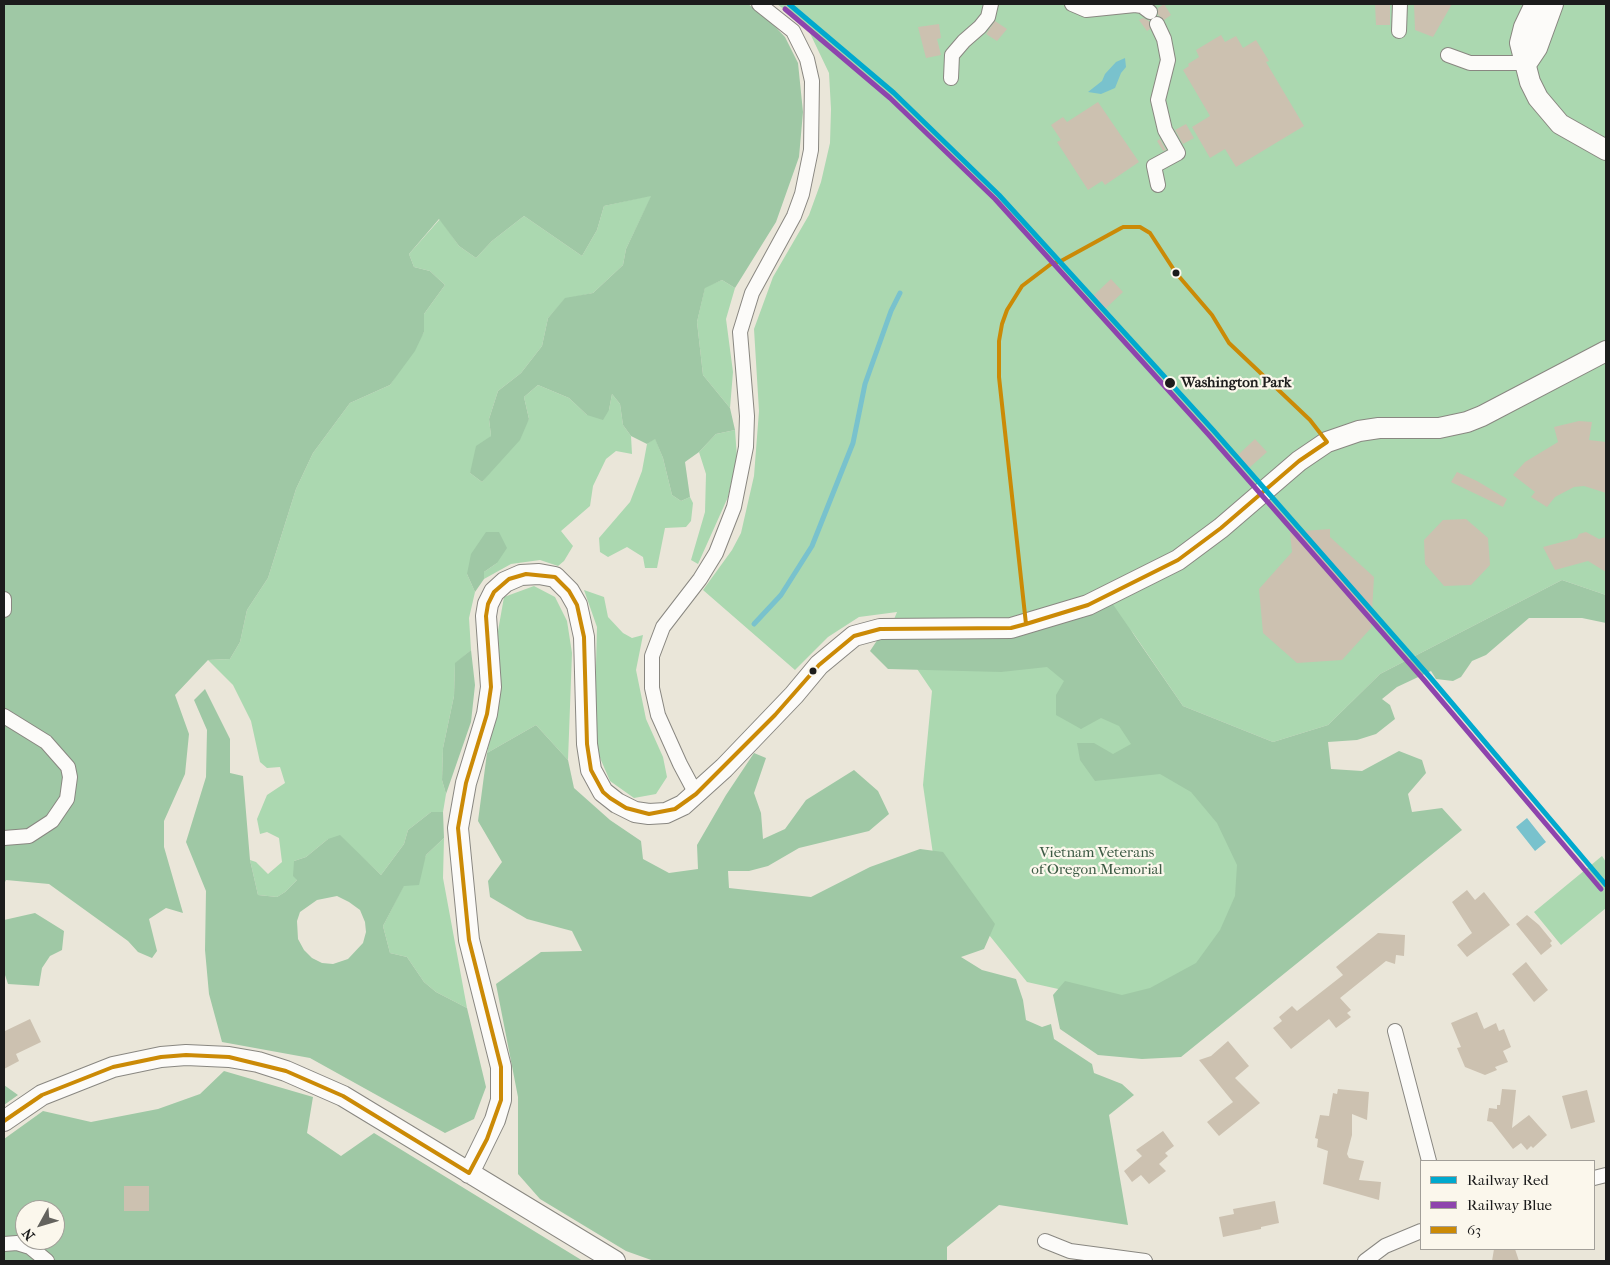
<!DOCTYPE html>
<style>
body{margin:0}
#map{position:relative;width:1610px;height:1265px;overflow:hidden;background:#eae6d9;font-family:"IM FELL French Canon",serif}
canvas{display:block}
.frame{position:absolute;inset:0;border:5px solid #1c1c1c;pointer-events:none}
.legend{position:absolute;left:1420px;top:1160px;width:175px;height:90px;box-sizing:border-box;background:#fbf7ec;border:1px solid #a29f99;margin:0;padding:6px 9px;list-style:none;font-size:15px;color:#1c1c1c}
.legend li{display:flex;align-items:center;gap:10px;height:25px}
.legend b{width:25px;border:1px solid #a29f99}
.north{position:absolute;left:15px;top:1200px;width:50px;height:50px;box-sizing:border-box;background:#fbf7ec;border:1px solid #a29f99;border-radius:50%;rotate:231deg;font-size:14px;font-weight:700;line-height:20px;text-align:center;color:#1c1c1c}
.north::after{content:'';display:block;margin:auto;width:18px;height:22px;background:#64635e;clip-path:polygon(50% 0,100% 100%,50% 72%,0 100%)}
</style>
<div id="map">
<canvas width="1610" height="1265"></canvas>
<div class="frame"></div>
<ul class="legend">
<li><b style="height:6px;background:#00a9ce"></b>Railway Red</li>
<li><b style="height:6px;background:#8e44ad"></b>Railway Blue</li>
<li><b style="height:6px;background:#cb8a06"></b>63</li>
</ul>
<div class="north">N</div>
</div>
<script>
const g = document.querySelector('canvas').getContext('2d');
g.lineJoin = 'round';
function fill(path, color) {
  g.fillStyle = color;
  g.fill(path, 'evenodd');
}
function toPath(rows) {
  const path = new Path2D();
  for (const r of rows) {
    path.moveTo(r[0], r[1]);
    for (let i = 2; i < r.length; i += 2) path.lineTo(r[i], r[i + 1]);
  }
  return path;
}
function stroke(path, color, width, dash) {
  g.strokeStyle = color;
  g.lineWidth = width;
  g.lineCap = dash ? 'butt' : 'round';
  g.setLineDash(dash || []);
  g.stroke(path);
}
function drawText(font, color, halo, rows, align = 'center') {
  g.font = font + ' "IM FELL French Canon",serif';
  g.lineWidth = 4.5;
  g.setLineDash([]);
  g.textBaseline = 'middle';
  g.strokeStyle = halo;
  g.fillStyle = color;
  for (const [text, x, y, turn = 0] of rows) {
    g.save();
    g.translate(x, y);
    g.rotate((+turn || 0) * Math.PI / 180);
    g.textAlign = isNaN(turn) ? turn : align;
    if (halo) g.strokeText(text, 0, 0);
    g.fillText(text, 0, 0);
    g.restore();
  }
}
fill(toPath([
 [777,4,1606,4,1606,595,1562,580,1380,674,1328,725,1273,742,1183,706,1131,630,1257,850,1232,950,1134,1006,1027,982,935,868,923,785,932,691,890,629,897,612,859,617,828,637,795,670,703,590,732,550,741,533,754,476,759,411,754,329,773,277,809,215,821,182,830,143,831,109,829,73,807,27],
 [652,195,626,249,623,265,593,293,565,299,548,318,542,346,521,373,498,391,489,419,491,436,470,473,482,482,529,419,524,397,538,385,569,398,587,415,609,410,612,394,620,404,623,425,631,436,632,454,616,451,606,459,593,486,590,506,561,531,573,546,564,561,558,566,540,560,511,564,484,579,484,572,497,563,467,574,475,592,469,618,471,650,455,664,454,696,443,748,442,780,446,794,443,812,431,812,408,830,404,844,381,875,363,858,328,839,306,857,294,861,297,880,285,892,277,897,258,895,250,860,256,862,268,874,282,862,279,838,267,832,260,834,257,819,267,795,285,783,280,767,267,768,260,762,251,721,233,685,208,660,230,659,240,642,247,610,268,578,296,489,313,453,350,403,390,385,424,332,424,314,445,285,430,271,414,267,409,254,440,219,459,246,476,258,492,241,524,216,582,256,597,230,604,206],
 [722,280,735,288,726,319,733,372,730,408,703,375,697,322,705,287],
 [735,430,737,457,728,497,698,564,691,560,705,512,706,474,699,452,716,434],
 [655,438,663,458,672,495,681,501,690,497,693,503,691,521,686,527,665,528,657,568,645,568,643,557,627,547,608,557,600,552,599,538,630,502,642,471,647,444],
 [534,586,555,597,567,621,572,653,568,760,536,725,487,753,499,697,498,631,504,597],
 [584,590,604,597,608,617,623,633,632,638,643,635,636,670,646,719,663,757,667,777,656,794,634,798,610,781,594,744,597,627],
 [444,838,443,878,467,1008,436,992,424,982,407,957,390,953,383,926,404,885,422,866,426,855],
 [1602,856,1606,862,1606,908,1561,945,1534,912]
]), '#abd8b0');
fill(toPath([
 [4,4,748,4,764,15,785,37,798,63,803,112,799,157,776,222,735,288,722,280,705,288,697,322,703,375,730,408,735,430,716,434,699,452,685,462,690,497,681,501,672,495,663,458,655,439,647,444,631,436,623,425,620,404,612,394,609,410,603,420,587,415,569,398,538,385,524,397,529,419,520,440,482,482,470,473,476,446,491,436,489,419,498,391,521,373,542,346,548,318,565,298,593,293,623,265,626,249,651,196,604,206,597,230,582,256,524,216,492,241,476,258,459,246,439,219,409,254,414,267,430,271,445,285,424,314,424,332,415,351,390,385,350,403,313,453,296,489,268,578,247,610,240,642,230,659,208,660,175,695,189,734,185,774,164,821,164,847,183,913,166,908,149,919,157,951,152,958,138,952,128,941,49,884,6,880,4,884],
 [486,532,499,532,507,548,497,563,484,572,484,579,475,592,467,574,471,554],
 [1562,580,1606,595,1606,623,1582,618,1529,618,1486,655,1472,661,1461,677,1453,681,1436,679,1431,671,1397,687,1382,699,1390,705,1395,719,1376,734,1357,740,1328,742,1331,769,1362,771,1399,751,1422,760,1426,773,1408,794,1412,812,1442,808,1462,830,1181,1057,1142,1059,1098,1055,1060,1029,1053,995,1065,981,1122,995,1150,988,1196,963,1220,930,1235,896,1237,865,1217,823,1191,792,1160,774,1095,781,1080,760,1077,743,1094,743,1113,754,1131,744,1119,726,1101,718,1081,729,1056,715,1056,695,1064,681,1047,667,1001,672,888,669,870,651,880,636,921,634,1112,603,1183,706,1273,742,1328,725,1380,674],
 [471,650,475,685,471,722,446,794,442,780,443,748,454,696,455,663],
 [205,689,230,739,230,773,243,776,250,860,258,895,277,897,285,892,297,880,293,876,294,861,306,857,328,839,340,835,381,875,404,844,408,830,431,812,443,812,444,838,426,855,419,885,404,886,383,926,390,953,407,957,424,982,436,992,467,1008,486,1087,474,1119,445,1133,310,1058,222,1042,209,994,205,950,206,891,186,842,206,777,207,730,194,700],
 [337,896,349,902,360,910,365,922,366,932,363,943,348,959,333,964,322,963,312,958,304,950,298,939,297,921,300,912,317,900],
 [536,725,568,760,574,788,610,820,641,841,643,859,669,873,698,869,697,845,726,795,754,753,766,758,754,793,761,813,763,839,785,829,806,800,854,770,878,791,889,814,869,831,799,848,768,866,749,871,728,871,729,888,811,897,870,867,920,849,943,852,995,924,984,949,961,957,982,970,1016,979,1023,1000,1026,1020,1042,1027,1051,1024,1054,1039,1092,1064,1094,1073,1122,1084,1134,1095,1109,1115,1128,1225,999,1205,947,1247,947,1261,654,1261,626,1251,540,1199,518,1174,518,1097,496,984,541,952,582,951,572,931,527,919,490,897,488,881,502,862,478,821,487,753],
 [35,913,64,931,62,950,50,956,42,968,39,986,8,984,4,972,4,920],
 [224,1071,313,1097,307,1133,341,1156,374,1133,583,1261,4,1261,4,1139,43,1111,91,1122,158,1109,200,1094],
 [25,1210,55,1210,55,1240,25,1240],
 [4,1085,18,1095,4,1105]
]), '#9fc8a5');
fill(toPath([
 [1125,58,1126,67,1121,73,1115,88,1101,94,1088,92,1102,81,1105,74,1116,62],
 [1527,818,1546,842,1535,851,1516,827]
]), '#79c2cd');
stroke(toPath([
 [754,624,781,595,812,546,853,443,865,384,891,311,900,293]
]), '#79c2cd', 5);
fill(toPath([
 [1164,4,1171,15,1164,20,1158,15,1158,8],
 [1375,4,1390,4,1390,25,1376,25],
 [1414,4,1452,4,1433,37,1415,30],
 [1143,18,1149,21,1150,29,1147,31,1139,20],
 [995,21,1007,29,997,41,986,34],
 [939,24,941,38,937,39,941,55,926,58,918,27],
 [1221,35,1225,42,1236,36,1243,48,1256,40,1269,61,1266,62,1304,126,1236,167,1225,149,1210,158,1192,127,1210,116,1183,70,1189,66,1188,64,1199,57,1196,50],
 [1098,102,1139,162,1105,185,1102,181,1088,190,1057,142,1061,140,1051,125,1063,117,1067,122],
 [1186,124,1194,138,1183,144,1175,130],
 [1160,139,1166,150,1163,151,1157,141],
 [1111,279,1123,292,1105,309,1093,296],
 [1579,421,1592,422,1589,440,1606,442,1606,493,1584,486,1574,487,1555,497,1547,507,1531,497,1535,492,1513,475,1525,462,1558,442,1554,427],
 [1255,439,1267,452,1249,468,1238,455],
 [1457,472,1477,481,1507,499,1503,507,1451,482],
 [1466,519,1488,538,1490,565,1471,585,1444,586,1425,564,1424,540,1443,520],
 [1330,529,1330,537,1374,577,1371,628,1342,660,1297,663,1263,633,1259,589,1292,552,1290,532],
 [1586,532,1599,539,1606,537,1606,572,1588,561,1555,570,1543,547,1577,538,1579,534],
 [1467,890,1475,900,1484,892,1510,925,1467,957,1457,945,1472,933,1452,902],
 [1527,915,1539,925,1552,941,1550,943,1552,946,1541,955,1516,924],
 [1378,933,1405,935,1404,956,1396,955,1395,964,1386,961,1340,998,1351,1010,1347,1013,1351,1017,1336,1028,1329,1019,1291,1049,1273,1028,1282,1021,1279,1017,1292,1006,1297,1011,1343,975,1336,967],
 [1526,962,1548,990,1534,1002,1512,974],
 [1477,1012,1484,1029,1496,1023,1499,1031,1504,1029,1511,1047,1503,1051,1508,1062,1495,1067,1497,1070,1485,1075,1465,1067,1457,1048,1461,1047,1451,1023],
 [30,1019,41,1042,16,1054,19,1061,4,1069,4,1029,5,1031],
 [1228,1041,1249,1066,1235,1078,1260,1103,1219,1136,1207,1122,1233,1102,1199,1060,1211,1056],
 [1338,1089,1369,1092,1367,1120,1352,1114,1352,1135,1347,1154,1349,1158,1364,1161,1359,1180,1381,1182,1379,1200,1323,1184,1328,1151,1317,1147,1318,1139,1315,1138,1320,1115,1329,1116,1333,1093,1337,1094],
 [1502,1089,1516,1090,1512,1128,1529,1115,1547,1135,1533,1148,1531,1146,1527,1150,1521,1143,1513,1149,1492,1122,1487,1121,1489,1108,1497,1109,1497,1105,1500,1105],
 [1587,1090,1595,1122,1571,1129,1562,1096],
 [1163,1131,1174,1146,1165,1153,1168,1156,1159,1164,1166,1171,1149,1184,1141,1175,1132,1182,1124,1171,1142,1156,1136,1150],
 [124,1186,149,1186,149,1211,124,1211],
 [1275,1201,1279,1223,1261,1227,1261,1229,1223,1237,1219,1217,1234,1214,1233,1209],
 [1494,1249,1515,1249,1519,1261,1492,1261]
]), '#ccc1b0');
const street = toPath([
 [1072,4,1086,10,1135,5,1142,6,1150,12],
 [1157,24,1164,39,1168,60,1158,100,1165,130,1178,153,1154,166,1158,185],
 [1399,31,1400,4],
 [1448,55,1470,63,1527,63],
 [951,78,952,55,964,41,980,27,988,17,991,4],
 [4,599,4,610],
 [4,716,46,742,68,767,70,777,67,799,52,821,29,836,4,838],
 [696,794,680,764,658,715,652,688,652,656,663,627,700,579,716,553,734,507,746,447,747,416,740,332,752,293,794,216,802,194,811,150,812,81,807,59,793,31,759,4],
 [1395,1031,1429,1161],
 [1594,1178,1606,1175],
 [1045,1241,1070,1251,1145,1261],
 [4,1244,17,1243,30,1247,47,1261],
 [1365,1261,1385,1246,1421,1231]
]);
const secondary = toPath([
 [1535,4,1524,27,1520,43,1530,82,1538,98,1560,124,1606,150],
 [1527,63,1537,48,1553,4],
 [4,1121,42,1095,113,1067,161,1057,186,1055,229,1057,258,1062,286,1071,343,1096,615,1261],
 [469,1173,495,1120,501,1100,501,1067,469,940,458,828,466,783,487,714,491,687,486,616,488,604,494,592,505,582,521,575,539,574,555,577,569,591,577,605,584,637,587,744,591,770,603,792,617,803,635,812,649,814,666,813,683,805,724,768,794,695,819,665,854,636,880,629,1011,628,1088,605,1178,560,1221,528,1299,461,1327,442,1359,431,1379,428,1439,428,1467,422,1482,416,1606,351]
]);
stroke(street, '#898781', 16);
stroke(secondary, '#898781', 22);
stroke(street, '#fcfbf9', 14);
stroke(secondary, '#fcfbf9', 20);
stroke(toPath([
 [1123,227,1140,227,1150,233,1176,273,1212,315,1229,343,1310,420,1327,442,1299,461,1221,528,1178,560,1088,605,1026,624,999,377,999,341,1002,324,1007,310,1022,286,1051,264,1061,261,1123,227],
 [4,1121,42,1095,113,1067,161,1057,186,1055,229,1057,286,1071,343,1096,469,1173],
 [469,1173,487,1139,501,1100,501,1067,469,940,458,828,466,783,487,714,491,687,486,616,488,604,494,592,509,579,526,574,555,577,569,591,577,605,584,637,587,744,591,770,603,792,610,798,626,808,649,814,675,809,696,794,775,715,819,665,854,636,880,629,1011,628,1026,624]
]), '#cb8a06', 4);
stroke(toPath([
 [789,4,894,93,999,195,1213,430,1429,676,1606,885]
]), '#00a9ce', 5);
stroke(toPath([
 [785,9,890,98,995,199,1208,434,1424,680,1601,889]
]), '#8e44ad', 5);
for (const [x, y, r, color] of [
 [1176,273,4.5,"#1c1c1c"],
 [1170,383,6,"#1c1c1c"],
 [813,671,4.5,"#1c1c1c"]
]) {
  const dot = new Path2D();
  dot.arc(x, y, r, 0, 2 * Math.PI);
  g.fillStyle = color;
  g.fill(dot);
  stroke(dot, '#fbf7ec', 2);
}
drawText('bold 15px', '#1c1c1c', '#fbf7ec', [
 ["Washington Park",1181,383]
], 'left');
drawText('15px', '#3c5a44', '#fbf7ec', [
 ["Vietnam Veterans",1097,853],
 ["of Oregon Memorial",1097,870]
]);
</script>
